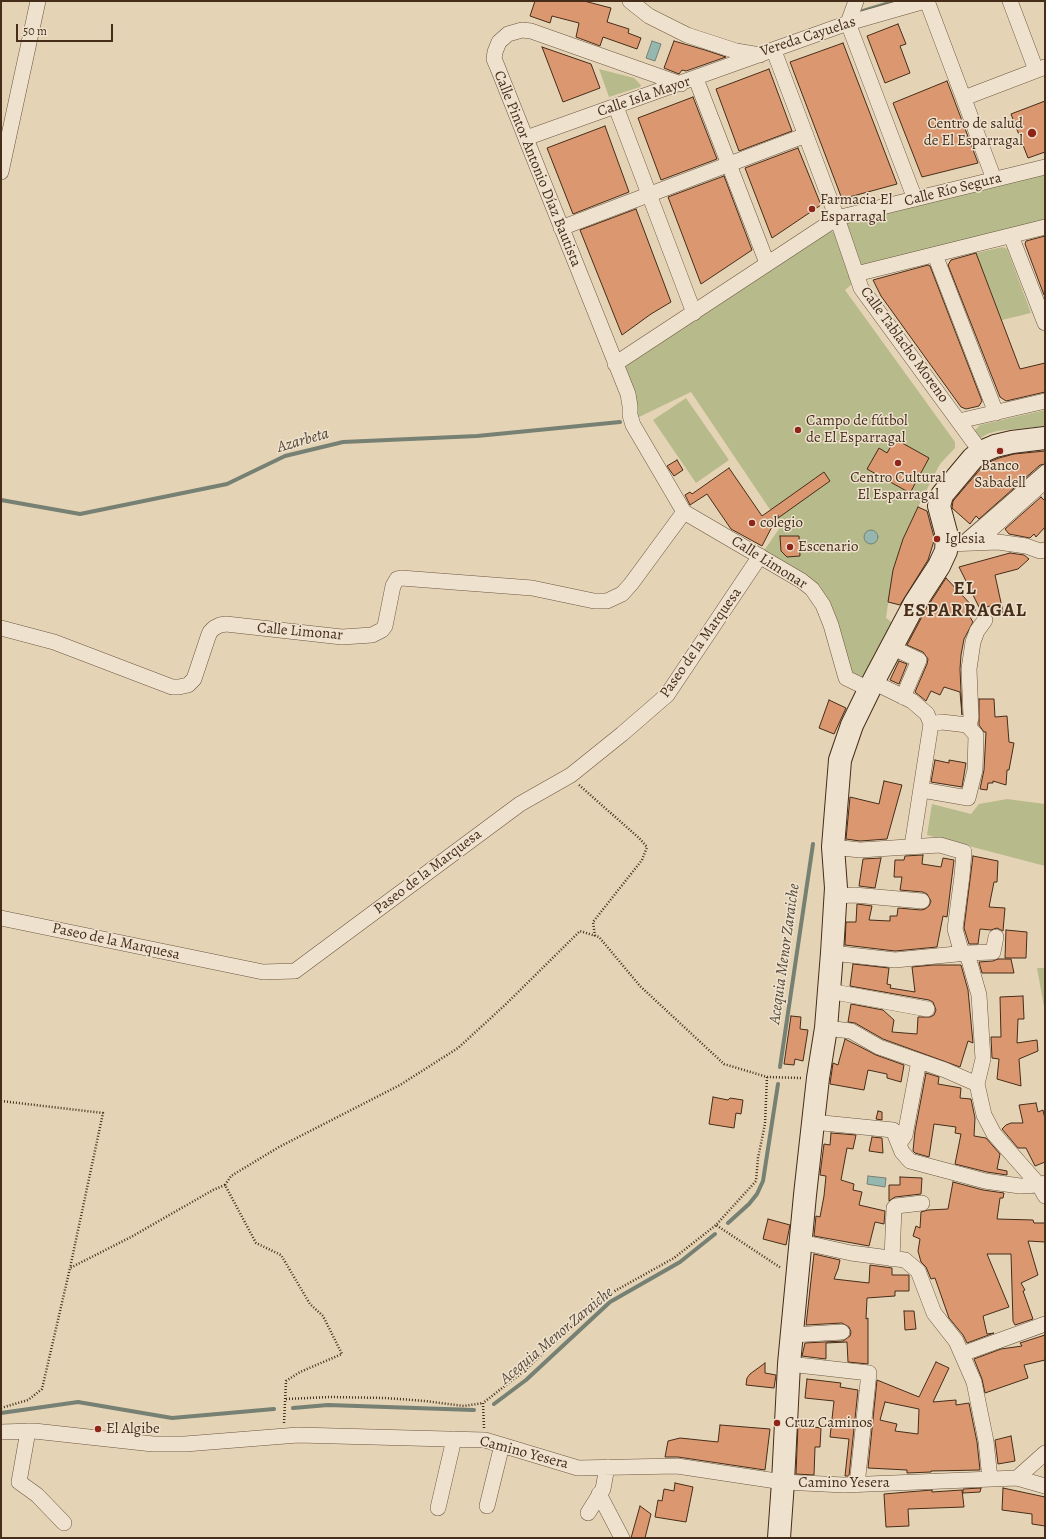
<!DOCTYPE html>
<meta charset="utf-8">
<style>
body{margin:0}
#map{position:relative;width:1046px;height:1539px;overflow:hidden;background:#e5d3b5;font-family:Alegreya,serif}
canvas{display:block}
.frame{position:absolute;inset:0;border:2px solid #452d19;pointer-events:none}
.scale{position:absolute;left:16px;top:24px;width:97px;height:18px;box-sizing:border-box;border:2px solid #452d19;border-top:0;padding-left:5px;font-size:12px;line-height:14px;white-space:nowrap;color:#452d19;-webkit-text-stroke:3px #eee2cf;paint-order:stroke}
</style>
<div id="map">
<canvas width="1046" height="1539"></canvas>
<div class="frame"></div>
<div class="scale">50 m</div>
</div>
<script>
const g = document.querySelector('canvas').getContext('2d');
g.lineJoin = 'round';
function fill(path, color) {
  g.fillStyle = color;
  g.fill(path, 'evenodd');
}
function toPath(rows) {
  const path = new Path2D();
  for (const r of rows) {
    if (r.length === 3) {
      path.moveTo(r[0] + r[2], r[1]);
      path.arc(r[0], r[1], r[2], 0, 2 * Math.PI);
      continue;
    }
    path.moveTo(r[0], r[1]);
    for (let i = 2; i < r.length; i += 2) path.lineTo(r[i], r[i + 1]);
  }
  return path;
}
function stroke(path, color, width, dash) {
  g.strokeStyle = color;
  g.lineWidth = width;
  g.lineCap = dash ? 'butt' : 'round';
  g.setLineDash(dash || []);
  g.stroke(path);
}
function drawText(font, color, halo, rows, align = 'center') {
  g.font = font + ' Alegreya,serif';
  g.lineWidth = 3;
  g.setLineDash([]);
  g.textBaseline = 'middle';
  g.strokeStyle = halo;
  g.fillStyle = color;
  for (const [text, x, y, turn = 0] of rows) {
    g.save();
    g.translate(x, y);
    g.rotate((+turn || 0) * Math.PI / 180);
    g.textAlign = isNaN(turn) ? turn : align;
    if (halo) g.strokeText(text, 0, 0);
    g.fillText(text, 0, 0);
    g.restore();
  }
}
fill(toPath([
 [599,69,634,78,641,85,640,87,609,97],
 [1045,173,1045,221,860,266,846,224],
 [829,230,835,233,853,283,845,290,955,442,955,448,940,464,918,507,903,539,893,570,886,618,893,623,864,678,851,673,834,616,763,552,781,526,691,392,637,418,622,367],
 [1003,247,1007,249,1031,313,1002,320,976,253],
 [686,398,729,460,696,483,653,420],
 [1045,410,1045,426,997,431,987,434,979,439,974,431,980,425],
 [1007,799,1045,804,1045,866,927,835,932,804,971,814,979,804],
 [1037,968,1045,968,1045,1012]
]), '#b7bb8b');
const water = toPath([
 [652,41,661,44,655,61,646,58,652,41],
 [871,537,7],
 [868,1176,886,1178,885,1187,867,1184,868,1176]
]);
fill(water, '#96b7af');
stroke(water, '#768073', 1);
stroke(toPath([
 [863,11,896,1],
 [1,500,80,514,227,484,285,456,343,442,477,436,620,422],
 [780,1067,813,844],
 [728,1223,749,1204,757,1194,763,1181,778,1084],
 [494,1404,526,1380,610,1302,680,1262,715,1234],
 [293,1408,328,1405,474,1410],
 [1,1413,78,1402,172,1418,274,1409]
]), '#768073', 4);
const building = toPath([
 [535,1,584,1,611,8,607,22,629,29,628,33,641,38,637,49,603,37,600,46,576,37,579,23,552,16,550,23,530,16,535,1],
 [898,24,906,44,900,46,910,73,885,83,867,36,898,24],
 [674,41,705,50,726,57,686,71,682,70,679,74,664,68,674,41],
 [843,43,897,184,842,199,790,62,843,43],
 [542,47,591,64,600,88,563,102,542,47],
 [769,69,792,131,739,151,716,89,769,69],
 [947,81,978,163,922,177,893,103,947,81],
 [693,97,717,159,661,180,638,118,693,97],
 [1045,101,1045,152,1028,158,1011,114,1045,101],
 [605,126,629,192,573,214,547,148,605,126],
 [798,148,821,205,772,238,745,168,798,148],
 [724,176,752,250,701,284,668,197,724,176],
 [636,209,671,302,651,314,622,335,580,230,636,209],
 [1045,236,1045,294,1044,295,1025,244,1026,241,1045,236],
 [976,253,1020,369,1045,363,1045,392,1006,401,1000,397,948,265,951,260,976,253],
 [928,265,930,266,982,401,979,406,966,409,961,407,881,296,873,280,928,265],
 [895,439,929,458,910,493,867,469,879,448,887,453,895,439],
 [1045,451,1045,464,1040,465,979,519,976,516,970,524,952,508,953,501,982,467,987,463,999,458,1014,454,1045,451],
 [677,460,683,470,674,476,667,466,677,460],
 [729,468,762,516,824,472,830,481,778,518,778,515,762,546,731,529,707,494,690,505,685,495,690,492,692,494,729,468],
 [1041,497,1045,501,1045,527,1036,537,1034,534,1030,538,1009,534,1005,529,1041,497],
 [918,507,927,511,934,537,934,541,928,560,900,605,888,602,893,570,903,539,918,507],
 [780,536,799,536,800,556,787,557,781,551,780,536],
 [1010,553,1024,555,1029,559,1018,569,995,575,1003,612,992,615,990,606,980,609,959,567,1010,553],
 [946,578,976,610,967,612,973,622,964,639,961,655,960,669,962,715,960,692,944,687,940,695,931,691,926,701,915,692,927,664,928,659,923,652,907,645,926,609,946,578],
 [899,661,907,664,899,684,890,680,899,661],
 [979,699,994,699,995,717,1007,716,1009,742,1014,743,1009,770,1007,770,1006,785,993,781,993,783,988,783,987,790,980,789,984,770,986,732,984,732,979,725,979,699],
 [829,700,846,708,834,734,819,728,829,700],
 [935,760,949,763,949,760,966,763,962,787,931,782,935,760],
 [884,781,902,785,887,839,860,841,846,839,850,797,879,804,884,781],
 [923,855,922,864,941,867,943,858,954,860,947,917,943,916,937,947,895,951,845,945,846,922,856,922,857,904,872,906,869,920,890,921,890,916,897,916,898,908,921,910,925,909,929,906,931,901,927,894,923,892,900,890,902,877,894,877,895,860,904,860,905,856,923,855],
 [973,856,998,861,997,882,994,882,989,907,1005,908,1003,931,997,928,991,930,980,929,978,944,969,944,964,928,973,856],
 [881,858,875,888,859,886,863,859,881,858],
 [1006,930,1027,932,1026,958,1005,958,1006,930],
 [998,959,1011,959,1014,973,982,973,979,962,993,961,998,959],
 [853,964,889,968,887,984,891,985,890,988,915,992,912,967,933,965,961,965,968,990,973,1043,968,1041,960,1067,883,1039,855,1023,848,1022,851,1004,883,1010,894,1020,892,1032,917,1034,918,1017,930,1017,934,1015,936,1010,933,1002,929,1000,850,986,853,964],
 [1023,996,1024,1019,1018,1019,1017,1043,1037,1040,1038,1051,1019,1059,1021,1086,997,1079,999,1059,992,1058,991,1037,1001,1037,1000,997,1023,996],
 [791,1016,801,1017,800,1029,808,1030,803,1061,795,1059,794,1065,784,1064,791,1016],
 [845,1039,876,1055,904,1065,901,1082,887,1078,887,1074,868,1070,864,1090,830,1084,833,1063,838,1065,845,1039],
 [926,1073,939,1077,938,1084,961,1088,960,1098,971,1099,975,1118,974,1136,986,1138,1000,1154,997,1169,1007,1171,1007,1175,987,1172,955,1164,961,1134,955,1133,956,1127,934,1124,929,1157,915,1153,913,1151,915,1131,926,1073],
 [713,1097,728,1100,730,1098,743,1100,741,1114,736,1113,734,1128,709,1124,713,1097],
 [1036,1103,1038,1112,1043,1110,1045,1119,1045,1162,1035,1166,1026,1148,1018,1148,1002,1129,1006,1125,1011,1123,1023,1123,1019,1105,1036,1103],
 [878,1111,882,1112,882,1120,876,1119,878,1111],
 [831,1133,856,1135,853,1149,847,1148,841,1180,854,1184,853,1190,862,1192,859,1205,885,1211,884,1224,875,1222,869,1246,814,1236,816,1216,820,1217,824,1196,826,1176,820,1175,824,1144,830,1145,831,1133],
 [872,1137,882,1138,883,1153,869,1151,872,1137],
 [900,1177,922,1178,921,1194,895,1197,889,1201,889,1185,900,1185,900,1177],
 [953,1182,983,1190,1004,1193,1003,1198,1000,1198,997,1219,1033,1220,1034,1223,1045,1223,1045,1242,1028,1241,1038,1275,1021,1283,1025,1290,1023,1291,1033,1319,1015,1325,1013,1321,1011,1254,987,1254,1009,1307,983,1316,987,1334,994,1333,967,1343,963,1335,949,1318,935,1278,931,1279,926,1267,921,1262,918,1251,920,1239,913,1236,916,1226,920,1228,921,1212,928,1210,948,1209,953,1182],
 [768,1219,790,1225,786,1245,763,1239,768,1219],
 [814,1254,840,1260,838,1269,834,1279,869,1283,870,1265,892,1268,892,1275,909,1275,909,1291,895,1291,895,1296,867,1298,866,1319,868,1318,868,1364,848,1362,847,1342,826,1343,826,1359,802,1356,805,1343,843,1341,850,1336,851,1332,849,1327,842,1323,806,1325,814,1254],
 [904,1311,914,1311,916,1329,905,1330,904,1311],
 [1045,1335,1045,1360,1024,1365,1028,1378,985,1393,982,1379,974,1359,1001,1349,1022,1346,1020,1343,1045,1335],
 [936,1362,949,1368,933,1402,956,1400,956,1405,969,1403,977,1442,980,1470,931,1471,931,1472,907,1473,907,1470,868,1468,877,1380,919,1397,936,1362],
 [885,1402,919,1409,918,1434,895,1431,897,1424,880,1420,885,1402],
 [765,1363,765,1373,776,1375,774,1388,746,1385,747,1378,750,1374,765,1363],
 [807,1379,841,1383,840,1387,858,1390,849,1476,845,1476,849,1439,830,1437,834,1401,805,1398,807,1379],
 [720,1425,770,1429,765,1470,678,1457,665,1457,668,1441,680,1438,718,1442,720,1425],
 [798,1425,821,1428,820,1447,815,1447,814,1475,796,1474,798,1425],
 [1011,1436,1015,1461,998,1464,995,1440,1011,1436],
 [675,1483,693,1487,686,1522,655,1517,658,1500,662,1501,664,1489,674,1491,675,1483],
 [981,1488,980,1492,963,1493,963,1489,981,1488],
 [1003,1488,1045,1497,1045,1526,1032,1524,1032,1514,1002,1510,1003,1488],
 [932,1490,932,1492,962,1490,964,1507,908,1509,909,1526,886,1527,884,1494,932,1490],
 [640,1506,651,1514,645,1538,631,1538,640,1506]
]);
fill(building, '#db9870');
stroke(building, '#452d19', 1);
const pedestrian = toPath([
 [962,543,1045,471]
]);
const minor = toPath([
 [630,1,649,16,687,35,736,51,760,55],
 [856,1,848,23,915,199],
 [927,1,994,179],
 [1010,1,1036,70],
 [774,51,837,218,861,288,981,452],
 [696,79,767,263],
 [681,84,531,31,522,30,508,34,499,42,495,52,494,59,497,66,628,394,630,406,630,415,633,425,684,512,802,581,812,589,823,605,831,625,846,678,869,689],
 [964,98,1045,67],
 [616,107,694,313],
 [526,138,848,23,925,1],
 [1,172,38,1],
 [561,228,806,135],
 [1011,236,1045,323],
 [935,255,996,413],
 [856,274,1045,227],
 [615,364,837,218,1045,167],
 [959,421,1045,401],
 [976,543,1045,481],
 [948,544,998,542,1026,546,1040,551,1045,550],
 [1,628,54,642,172,687,179,687,188,685,194,679,208,637,210,632,214,628,220,625,226,624,342,637,372,635,382,630,385,626,393,586,397,579,401,578,532,588,594,601,607,601,622,594,631,584,684,512],
 [891,647,919,660,903,697],
 [873,682,912,701,927,714,931,724,912,846],
 [969,727,971,717,969,669,973,642,977,631,985,620],
 [922,790,968,798,975,770,976,735,967,725,942,722,931,724],
 [833,847,860,850,940,845,964,852,962,876,955,929,962,954],
 [835,896,854,895,922,901],
 [1,918,263,972,295,971,520,804,571,775,622,734,667,695,760,556],
 [832,953,895,960,967,953,979,995,983,1059,977,1084],
 [967,953,993,952,996,937],
 [829,991,927,1009],
 [826,1028,851,1031,879,1047,945,1070,977,1084,984,1115,994,1134,1039,1185,1045,1183],
 [813,1122,893,1130,902,1152,910,1161,985,1181,1020,1186,1039,1185,1045,1196],
 [899,1144,905,1135,919,1061],
 [801,1242,851,1253,905,1260,918,1271,934,1313,956,1341,974,1382,986,1441,990,1479],
 [892,1259,894,1208,896,1206,922,1203],
 [792,1335,842,1332],
 [962,1354,1045,1324],
 [789,1364,869,1373,857,1485],
 [28,1431,19,1482,37,1495,64,1523],
 [1,1432,34,1431,153,1444,185,1444,298,1435,485,1440,578,1468,677,1466,783,1482,844,1485,1017,1478,1045,1486],
 [1017,1478,1045,1453],
 [599,1494,622,1538],
 [487,1506,502,1445],
 [438,1508,454,1439],
 [588,1513,603,1489,607,1467]
]);
const secondary = toPath([
 [779,1538,783,1482,789,1364,805,1195,818,1078,826,1028,832,953,836,888,833,847,840,760,852,725,873,682,915,603,939,566,946,551,947,536,939,506,942,495,973,458,981,452,995,446,1012,442,1045,438]
]);
stroke(pedestrian, '#6d5640', 14);
stroke(minor, '#6d5640', 16);
stroke(secondary, '#452d19', 24);
stroke(toPath([
 [579,785,639,838,647,847,642,860,593,922,595,936],
 [767,1077,765,1124,758,1158,756,1181,716,1225,781,1268],
 [1,1101,103,1113,70,1268],
 [286,1399,330,1397,386,1398,425,1401,464,1406,483,1403],
 [1,1408,28,1400,42,1389,70,1268,131,1237,213,1190,225,1185],
 [284,1423,286,1381,300,1372,342,1354,323,1316,310,1304,281,1255,256,1243,225,1185,231,1176,279,1147,400,1085,458,1048,505,1005,580,931,599,937,640,986,724,1064,767,1077,802,1078],
 [484,1428,483,1403,524,1371,598,1302,613,1292,674,1258,716,1225]
]), '#452d19', 2.5, [1, 2]);
stroke(pedestrian, '#eee2cf', 12);
stroke(minor, '#eee2cf', 15);
stroke(secondary, '#eee2cf', 22);
for (const [x, y, r, color] of [
 [1032,133,5,"#8f2418"],
 [812,209,4,"#8f2418"],
 [798,430,4,"#8f2418"],
 [1000,451,4,"#8f2418"],
 [898,463,4,"#8f2418"],
 [752,523,4,"#8f2418"],
 [937,539,4,"#8f2418"],
 [790,547,4,"#8f2418"],
 [777,1423,4,"#8f2418"],
 [98,1429,4,"#8f2418"]
]) {
  const dot = new Path2D();
  dot.arc(x, y, r, 0, 2 * Math.PI);
  g.fillStyle = color;
  g.fill(dot);
  stroke(dot, '#eee2cf', 1.5);
}
drawText('15px', '#452d19', '#eee2cf', [
 ["Vereda Cayuelas",808,37,-18],
 ["Calle Isla Mayor",644,97,-19],
 ["Calle Pintor Antonio Díaz Bautista",537,169,68],
 ["Calle Río Segura",953,190,-14],
 ["Calle Tablacho Moreno",904,345,54],
 ["Calle Limonar",769,563,32],
 ["Calle Limonar",300,632,5],
 ["Paseo de la Marquesa",701,643,-55],
 ["Paseo de la Marquesa",428,872,-37],
 ["Paseo de la Marquesa",116,942,12],
 ["Camino Yesera",524,1453,15],
 ["Camino Yesera",844,1483]
]);
drawText('15px', '#452d19', '#eee2cf', [
 ["Centro de salud",1023,124,"right"],
 ["de El Esparragal",1023,141,"right"],
 ["Farmacia El",820,200],
 ["Esparragal",820,217],
 ["Campo de fútbol",806,421],
 ["de El Esparragal",806,438],
 ["Banco",1000,466,"center"],
 ["Sabadell",1000,483,"center"],
 ["Centro Cultural",898,478,"center"],
 ["El Esparragal",898,495,"center"],
 ["colegio",760,523],
 ["Iglesia",945,539],
 ["Escenario",798,547],
 ["Cruz Caminos",785,1423],
 ["El Algibe",106,1429]
], 'left');
drawText('italic 16px', '#554937', '#eee2cf', [
 ["Azarbeta",303,441,-16],
 ["Acequia Menor Zaraiche",785,954,-82],
 ["Acequia Menor Zaraiche",557,1336,-40]
]);
g.letterSpacing = '1px';
drawText('bold 19px', '#452d19', '#eee2cf', [
 ["EL",965,589],
 ["ESPARRAGAL",965,611]
]);
g.letterSpacing = '0px';
</script>
